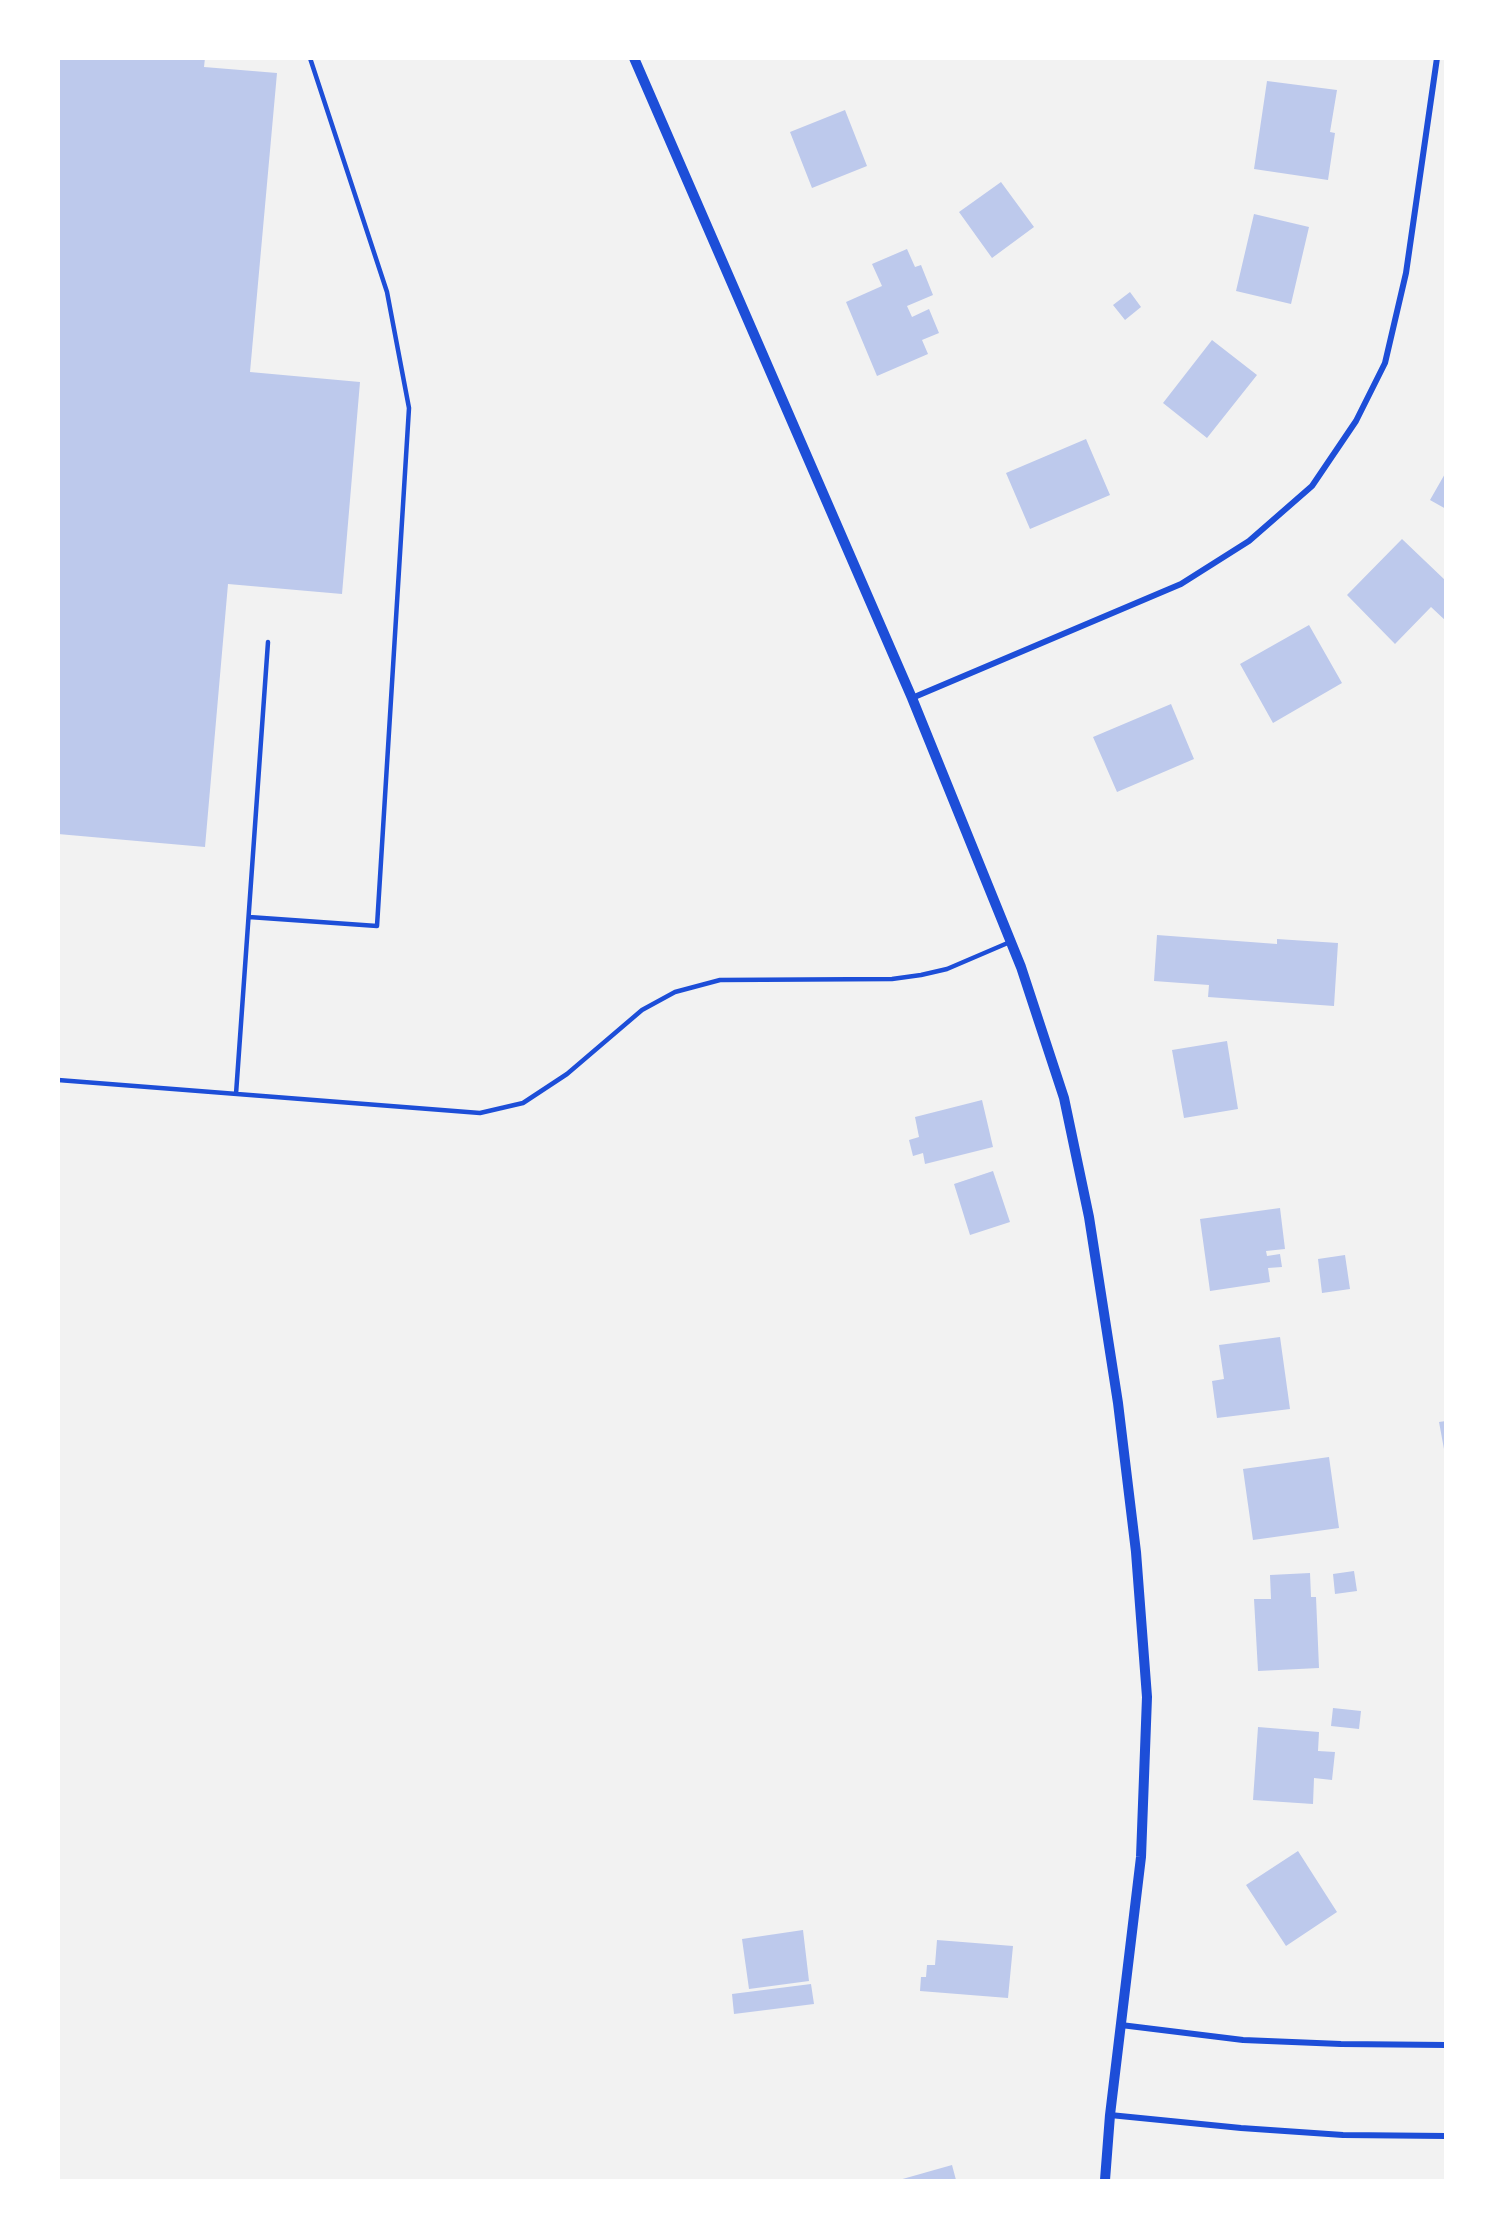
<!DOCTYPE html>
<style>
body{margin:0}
#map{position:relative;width:1504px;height:2239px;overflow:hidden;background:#f2f2f2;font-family:Poppins,sans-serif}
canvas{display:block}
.frame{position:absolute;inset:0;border:60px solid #fff;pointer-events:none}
</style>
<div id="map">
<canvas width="1504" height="2239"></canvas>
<div class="frame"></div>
</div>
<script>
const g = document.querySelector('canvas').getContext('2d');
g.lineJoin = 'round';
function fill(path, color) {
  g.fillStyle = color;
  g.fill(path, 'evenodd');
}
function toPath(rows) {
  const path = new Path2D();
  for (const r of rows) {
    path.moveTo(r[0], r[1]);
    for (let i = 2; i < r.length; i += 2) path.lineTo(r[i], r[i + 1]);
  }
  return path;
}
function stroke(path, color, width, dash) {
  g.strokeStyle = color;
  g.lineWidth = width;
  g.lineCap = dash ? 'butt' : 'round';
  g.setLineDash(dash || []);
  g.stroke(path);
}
fill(toPath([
 [58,58,205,58,204,67,277,73,250,372,360,382,342,594,228,584,205,847,58,834],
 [1267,81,1337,90,1330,132,1335,133,1328,180,1254,169],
 [845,110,867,166,812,188,790,132],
 [1001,182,1034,227,992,258,959,212],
 [1254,214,1309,227,1291,304,1236,291],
 [907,249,915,267,921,265,933,295,907,306,912,317,929,309,939,333,922,340,928,354,877,376,846,302,882,286,872,264],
 [1130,292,1141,307,1125,320,1113,305],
 [1212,340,1257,375,1207,438,1163,403],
 [1086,439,1110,495,1030,529,1006,473],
 [1446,472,1446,509,1430,500],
 [1402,539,1446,581,1446,621,1431,607,1395,644,1347,595],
 [1309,625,1342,683,1273,723,1240,664],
 [1171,704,1194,759,1117,792,1093,737],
 [1157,935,1277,944,1277,939,1338,943,1334,1006,1208,997,1209,985,1154,981],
 [1227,1041,1238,1109,1184,1118,1172,1050],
 [982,1100,993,1147,925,1164,923,1153,913,1156,909,1140,919,1137,915,1117],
 [993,1171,1010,1222,970,1235,954,1184],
 [1280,1208,1285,1249,1266,1251,1267,1256,1280,1254,1282,1267,1268,1268,1270,1282,1210,1291,1200,1219],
 [1345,1255,1350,1289,1322,1293,1318,1259],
 [1280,1337,1290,1409,1217,1418,1212,1381,1224,1379,1219,1345],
 [1446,1421,1446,1449,1444,1449,1439,1422],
 [1329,1457,1339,1528,1253,1540,1243,1469],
 [1354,1571,1357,1591,1335,1594,1333,1574],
 [1310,1573,1311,1597,1316,1597,1319,1668,1258,1671,1254,1599,1271,1599,1270,1575],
 [1333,1708,1361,1711,1359,1729,1331,1726],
 [1258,1727,1319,1732,1318,1751,1335,1752,1332,1780,1314,1778,1313,1804,1253,1800],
 [1298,1851,1337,1912,1286,1946,1246,1885],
 [803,1930,809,1981,749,1989,742,1939],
 [937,1940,1013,1946,1008,1998,920,1991,921,1977,926,1977,927,1965,935,1965],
 [811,1984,814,2004,734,2014,732,1994],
 [952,2165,956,2180,899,2180]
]), '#bdc9ec');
stroke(toPath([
 [249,917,377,926,409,408,387,292,310,58],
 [58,1080,480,1113,523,1103,567,1074,642,1010,675,992,720,980,892,979,921,975,947,969,1010,942],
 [236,1094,268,642]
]), '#1d4ed8', 4.5);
stroke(toPath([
 [912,698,1181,584,1249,541,1312,486,1356,421,1385,363,1406,273,1437,58],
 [1121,2025,1243,2040,1341,2044,1446,2045],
 [1110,2115,1241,2128,1343,2135,1446,2136]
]), '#1d4ed8', 6);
stroke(toPath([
 [634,58,912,698,1021,967,1064,1098,1089,1217,1118,1403,1136,1552,1147,1697,1141,1857,1110,2115,1105,2180]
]), '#1d4ed8', 10);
</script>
